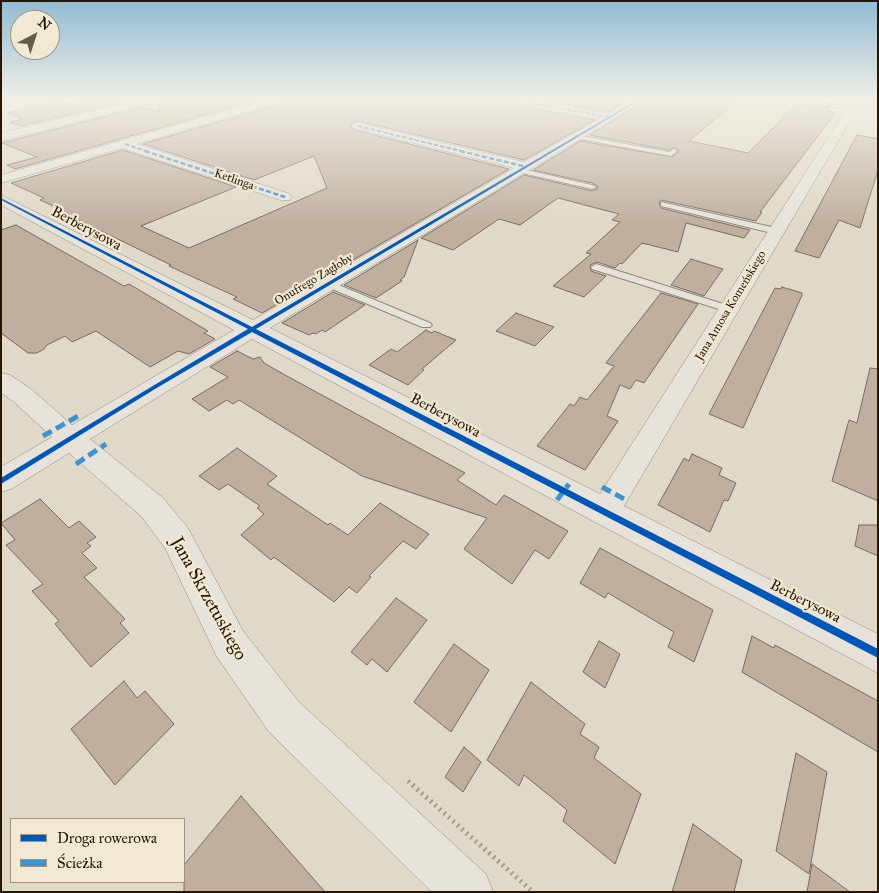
<!DOCTYPE html>
<meta charset="utf-8">
<style>
body{margin:0}
#map{position:relative;width:879px;height:893px;overflow:hidden;background:#e0d9c8;font-family:"IM FELL Great Primer",serif}
canvas{display:block}
.frame{position:absolute;inset:0;border:2px solid #291500;pointer-events:none}
.legend{position:absolute;left:10px;top:818px;width:175px;height:65px;box-sizing:border-box;background:#f1e9d4;border:1px solid #a1947f;margin:0;padding:6px 9px;list-style:none;font-size:15px;color:#291500}
.legend li{display:flex;align-items:center;gap:10px;height:25px}
.legend b{width:25px;border:1px solid #a1947f}
.north{position:absolute;left:10px;top:10px;width:50px;height:50px;box-sizing:border-box;background:#f1e9d4;border:1px solid #a1947f;border-radius:50%;rotate:40deg;font-size:14px;font-weight:700;line-height:20px;text-align:center;color:#291500}
.north::after{content:'';display:block;margin:auto;width:18px;height:22px;background:#695a46;clip-path:polygon(50% 0,100% 100%,50% 72%,0 100%)}
</style>
<div id="map">
<canvas width="879" height="893"></canvas>
<div class="frame"></div>
<ul class="legend">
<li><b style="height:6px;background:#0057b8"></b>Droga rowerowa</li>
<li><b style="height:6px;background:#3c93d0"></b>Ścieżka</li>
</ul>
<div class="north">N</div>
</div>
<script>
const g = document.querySelector('canvas').getContext('2d');
g.lineJoin = 'round';
function fill(path, color) {
  g.fillStyle = color;
  g.fill(path, 'evenodd');
}
function toPath(rows) {
  const path = new Path2D();
  for (const r of rows) {
    path.moveTo(r[0], r[1]);
    for (let i = 2; i < r.length; i += 2) path.lineTo(r[i], r[i + 1]);
  }
  return path;
}
function stroke(path, color, width, dash) {
  g.strokeStyle = color;
  g.lineWidth = width;
  g.lineCap = dash ? 'butt' : 'round';
  g.setLineDash(dash || []);
  g.stroke(path);
}
function drawText(font, color, halo, rows, align = 'center') {
  g.font = font + ' "IM FELL Great Primer",serif';
  g.lineWidth = 4.5;
  g.setLineDash([]);
  g.textBaseline = 'middle';
  g.strokeStyle = halo;
  g.fillStyle = color;
  for (const [text, x, y, turn = 0] of rows) {
    g.save();
    g.translate(x, y);
    g.rotate((+turn || 0) * Math.PI / 180);
    g.textAlign = isNaN(turn) ? turn : align;
    if (halo) g.strokeText(text, 0, 0);
    g.fillText(text, 0, 0);
    g.restore();
  }
}
const building = toPath([
 [90,100,96,102,106,100,123,102,21,126,10,122,23,119,7,113,62,101,71,105,90,100],
 [160,100,257,100,15,169,7,165,37,157,2,143,142,107,159,112,160,100],
 [282,100,508,100,515,105,595,120,524,160,358,121,353,123,350,126,354,130,509,169,262,313,233,299,237,297,169,266,171,265,60,211,62,210,40,200,44,198,11,183,123,150,236,187,141,226,189,248,327,188,314,156,254,180,143,144,280,104,282,100],
 [542,100,628,100,608,112,542,100],
 [646,100,738,100,689,141,748,153,797,104,829,108,827,111,836,112,760,212,762,212,756,221,661,200,659,202,661,208,750,230,744,238,686,223,678,252,642,243,622,264,620,263,615,268,597,262,590,265,591,271,606,276,584,297,553,286,591,254,586,253,620,222,612,220,619,214,558,198,520,225,499,219,453,250,421,238,524,175,592,191,597,189,598,186,592,183,533,170,580,141,672,157,679,151,675,147,669,150,590,135,646,100],
 [857,135,878,139,878,170,860,228,839,220,819,258,795,251,857,135],
 [16,225,124,286,129,284,208,331,204,333,215,339,189,354,178,351,150,367,96,331,72,342,65,336,47,345,44,349,37,353,28,353,1,333,1,230,16,225],
 [418,240,404,277,400,280,402,281,376,298,344,285,418,240],
 [691,259,723,269,704,296,671,285,691,259],
 [782,287,802,293,802,295,743,428,709,414,775,288,781,289,782,287],
 [333,292,365,305,325,332,322,330,316,334,313,333,309,335,282,323,333,292],
 [661,293,698,304,644,383,636,380,630,389,620,385,607,416,618,421,585,470,537,446,570,404,574,406,580,397,587,400,614,366,606,363,661,293],
 [516,313,554,327,535,346,496,331,516,313],
 [426,330,432,333,434,331,456,340,422,369,424,370,408,385,369,365,391,349,397,352,426,330],
 [237,351,253,359,260,357,264,363,285,375,465,473,457,480,496,505,504,495,568,531,549,559,535,550,512,584,464,549,487,518,362,476,239,400,233,404,227,400,209,411,192,399,228,377,210,367,237,351],
 [870,368,878,369,878,501,832,481,849,420,857,423,870,368],
 [237,448,277,476,267,484,328,525,330,523,348,535,380,503,429,534,416,549,403,541,369,576,371,577,357,593,349,587,334,602,274,557,271,560,241,535,264,514,257,508,260,506,228,484,219,490,199,476,237,448],
 [692,454,722,468,719,475,736,483,728,501,724,500,710,532,658,505,684,458,689,461,692,454],
 [40,499,69,528,79,521,96,537,87,543,91,546,82,553,97,568,84,577,125,619,120,623,129,633,91,667,55,624,59,621,32,591,43,584,6,545,15,540,1,523,40,499],
 [859,525,878,525,878,556,855,546,859,525],
 [600,548,713,610,694,662,668,647,674,632,608,593,605,598,580,583,600,548],
 [396,598,427,620,387,672,372,659,367,665,351,652,396,598],
 [752,636,774,648,775,645,878,701,878,752,742,672,752,636],
 [599,641,620,654,605,688,583,672,599,641],
 [454,644,489,670,451,732,414,702,454,644],
 [124,681,137,698,145,691,174,724,115,785,71,729,124,681],
 [531,682,585,724,580,734,599,747,594,758,641,794,615,864,563,821,567,810,550,796,524,775,519,786,487,760,531,682],
 [464,747,481,762,463,792,445,777,464,747],
 [796,753,827,772,809,874,776,851,796,753],
 [241,796,325,892,184,892,184,865,241,796],
 [693,824,742,860,734,892,672,892,693,824],
 [812,864,850,892,807,892,812,864]
]);
fill(building, '#c0af9f');
stroke(building, '#746d61', 1);
const lane = toPath([
 [793,100,807,100,854,108,851,110,793,100],
 [577,135,669,152,674,149,677,151,671,156,575,138,574,137,577,135],
 [518,168,592,185,596,187,592,189,518,172,518,168],
 [661,202,776,228,781,231,776,234,661,206,661,202],
 [596,264,733,307,735,309,733,311,725,311,592,269,591,267,596,264],
 [329,281,430,323,432,325,430,327,422,327,325,286,324,284,329,281]
]);
const street = toPath([
 [139,100,156,100,155,102,1,141,1,133,139,100],
 [264,100,280,100,279,102,137,144,290,194,292,197,290,200,280,200,123,148,1,183,1,175,264,100],
 [510,100,532,100,608,114,632,100,644,100,270,328,600,494,852,100,862,100,624,506,878,634,878,673,252,339,90,439,163,498,188,528,243,631,299,702,486,874,493,892,432,892,269,732,217,657,165,548,141,516,69,453,11,489,1,492,1,467,52,437,13,401,1,393,1,373,10,375,31,389,72,425,234,330,1,205,1,195,253,320,514,168,354,128,352,126,354,124,358,123,524,162,600,119,515,103,510,100]
]);
stroke(lane, '#8e887c', 2);
stroke(street, '#8e887c', 1);
stroke(toPath([
 [408,781,533,892]
]), '#a19c93', 5, [2, 4]);
fill(lane, '#e7e3da');
fill(street, '#e7e3da');
stroke(toPath([
 [515,100,608,117],
 [1,104,22,100],
 [358,126,465,152],
 [125,144,149,152]
]), '#3c93d0', 2, [4.5, 2]);
stroke(toPath([
 [145,151,285,197],
 [460,151,527,167]
]), '#3c93d0', 2.5, [5, 2.5]);
stroke(toPath([
 [43,436,80,415],
 [76,464,106,444],
 [602,487,626,500],
 [557,500,569,484]
]), '#3c93d0', 5, [10, 5]);
fill(toPath([
 [637,100,640,100,256,329,878,649,878,658,252,332,155,389,1,484,1,478,151,387,248,329,1,200,1,198,252,327,637,100]
]), '#0057b8');
const sky = g.createLinearGradient(0, 0, 0, 225);
sky.addColorStop(0, '#91bbd3');
sky.addColorStop(0.44, '#f1eee6');
sky.addColorStop(1, '#f1eee600');
g.fillStyle = sky;
g.fillRect(0, 0, 879, 225);
drawText('12px', '#291500', '#f1e9d4', [
 ["Ketlinga",234,180,19],
 ["Onufrego Zagłoby",314,280,-31],
 ["Jana Amosa Komeńskiego",731,306,-59]
]);
drawText('15px', '#291500', '#f1e9d4', [
 ["Berberysowa",86,229,28],
 ["Berberysowa",445,416,28],
 ["Berberysowa",805,602,27]
]);
drawText('18px', '#291500', '#f1e9d4', [
 ["Jana Skrzetuskiego",208,599,61]
]);
</script>
